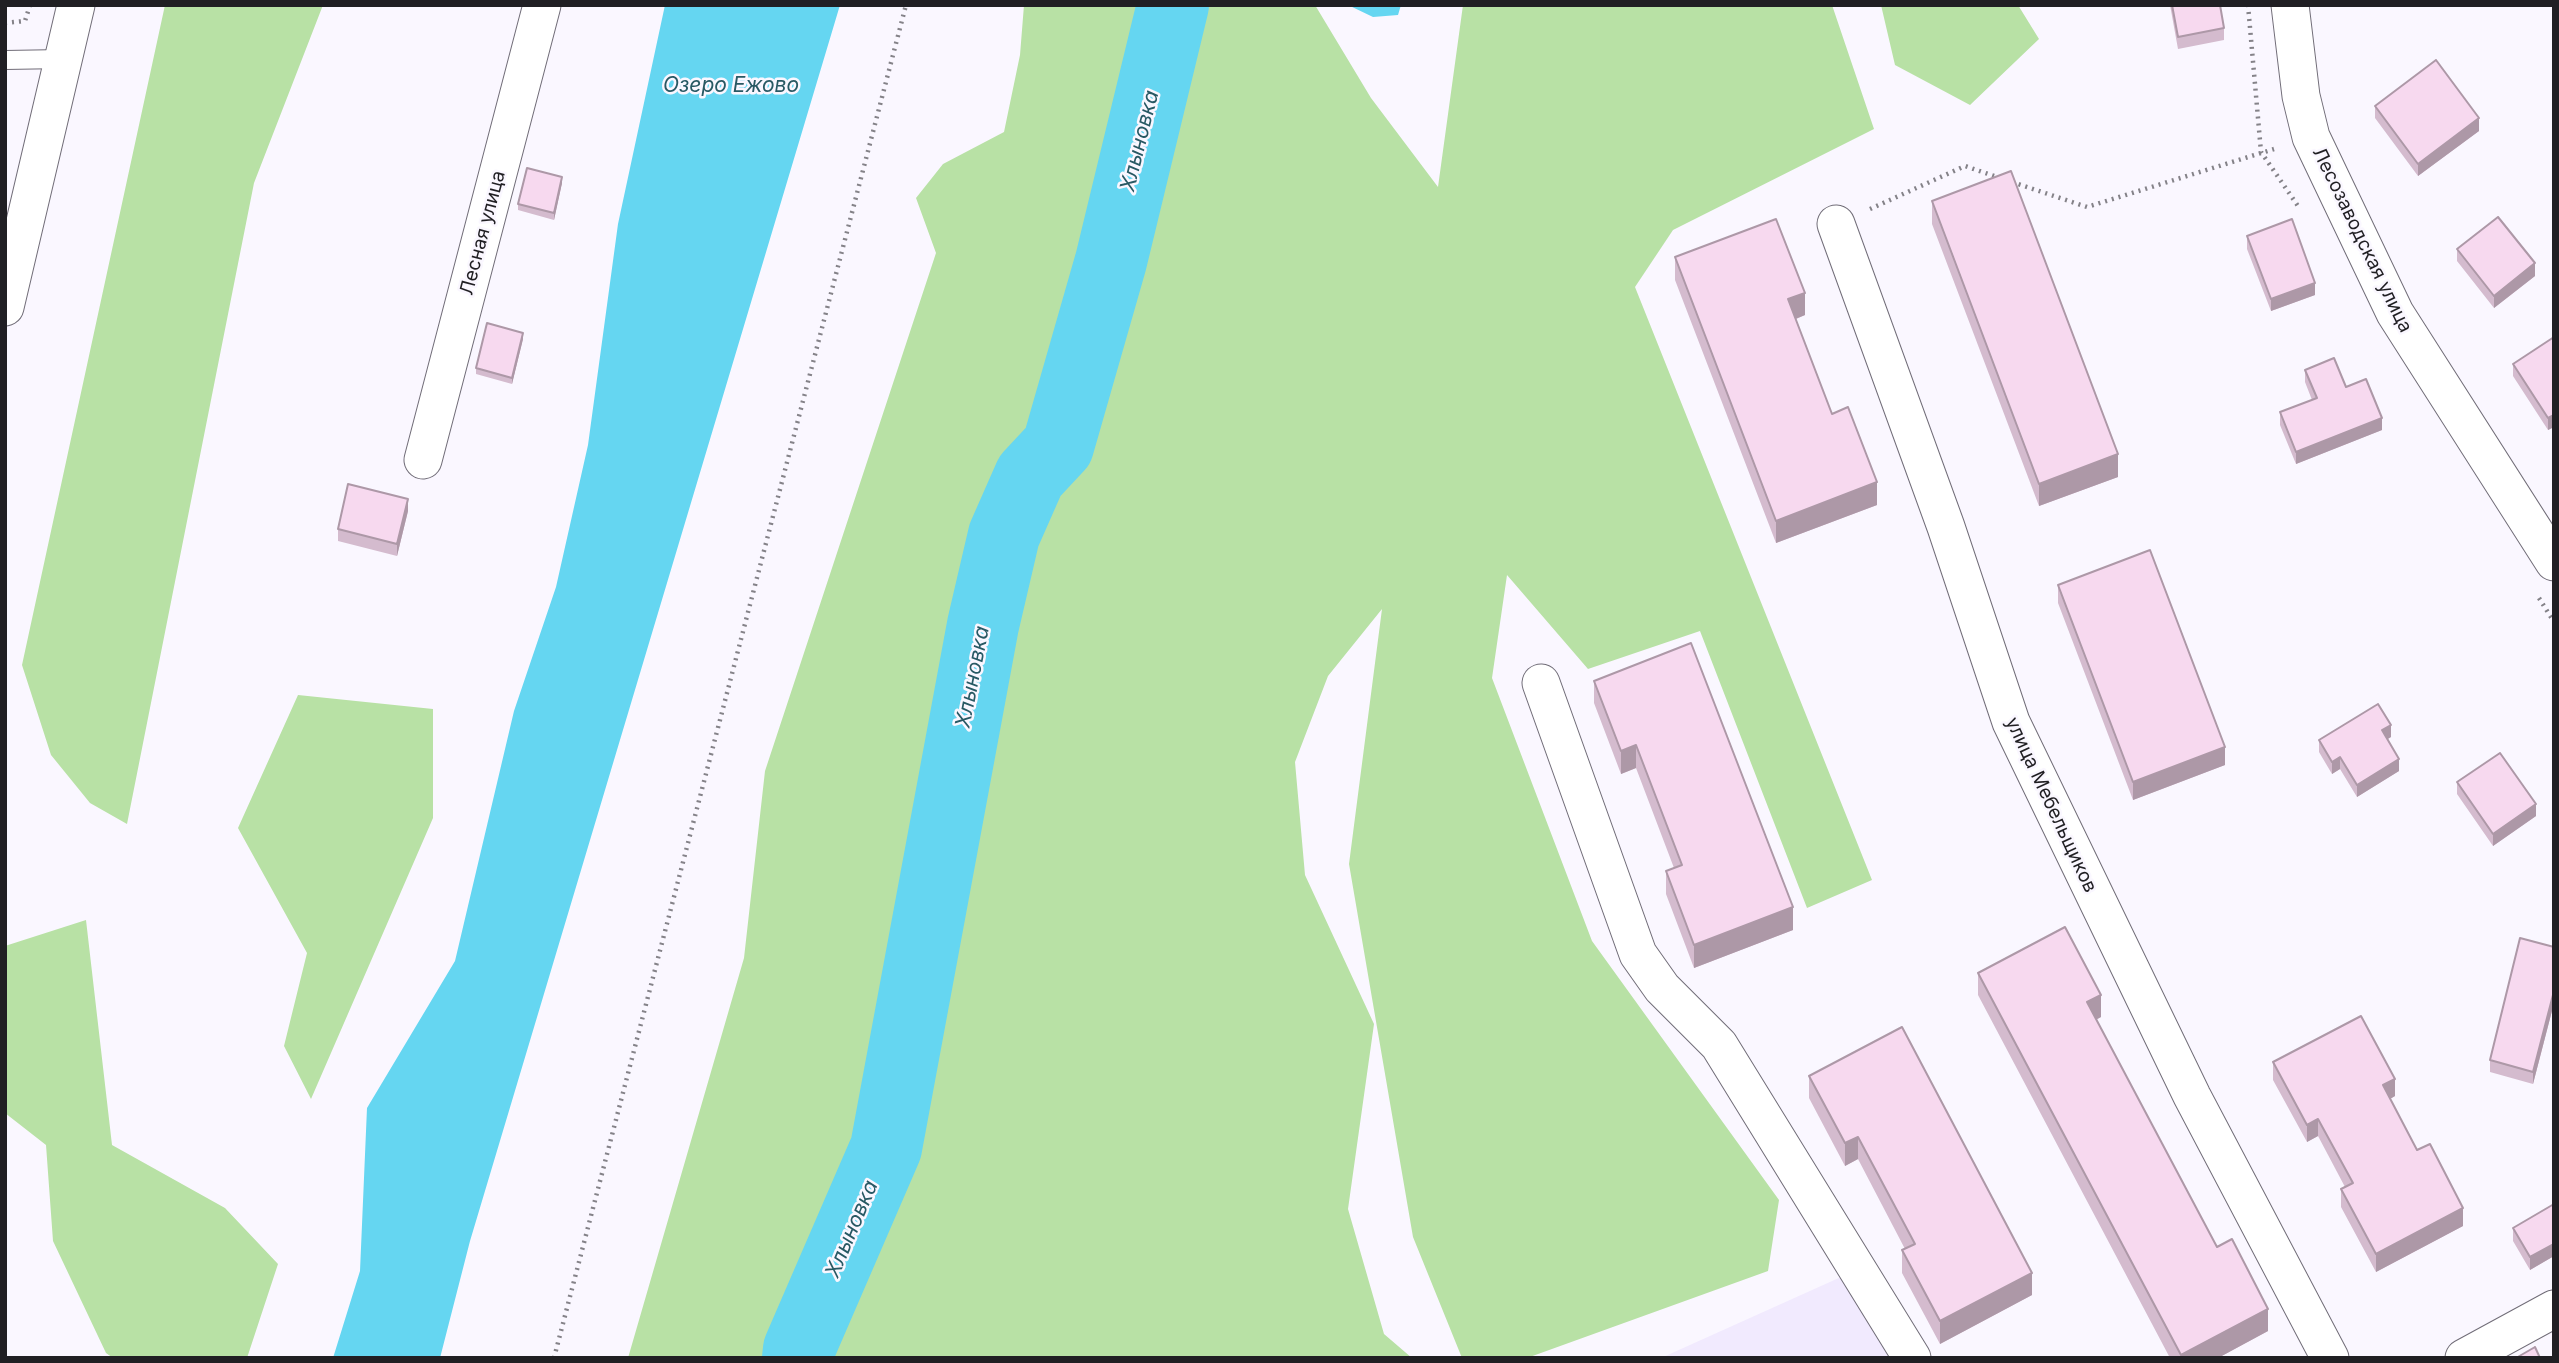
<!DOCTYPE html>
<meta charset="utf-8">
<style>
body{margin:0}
#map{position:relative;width:2559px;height:1363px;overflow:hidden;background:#faf7ff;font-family:Inter,sans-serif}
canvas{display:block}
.frame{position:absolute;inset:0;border:7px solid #201f23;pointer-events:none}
</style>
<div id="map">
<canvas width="2559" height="1363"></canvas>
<div class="frame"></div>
</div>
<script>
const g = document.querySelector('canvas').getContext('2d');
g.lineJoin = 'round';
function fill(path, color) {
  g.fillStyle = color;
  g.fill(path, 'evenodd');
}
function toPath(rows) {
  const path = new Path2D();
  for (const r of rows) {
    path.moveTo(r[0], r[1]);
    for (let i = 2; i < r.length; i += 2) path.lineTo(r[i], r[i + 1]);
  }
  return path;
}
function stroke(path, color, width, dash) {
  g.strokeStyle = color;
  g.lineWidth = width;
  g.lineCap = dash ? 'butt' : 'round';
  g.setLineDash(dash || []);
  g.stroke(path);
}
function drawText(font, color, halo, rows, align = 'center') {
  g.font = font + ' Inter,sans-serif';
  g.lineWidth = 5;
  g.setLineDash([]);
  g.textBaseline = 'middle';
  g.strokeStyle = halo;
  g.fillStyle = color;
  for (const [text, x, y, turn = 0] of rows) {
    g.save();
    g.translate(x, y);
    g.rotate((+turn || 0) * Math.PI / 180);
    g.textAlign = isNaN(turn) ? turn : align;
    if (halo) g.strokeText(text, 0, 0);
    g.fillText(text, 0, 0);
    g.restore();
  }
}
fill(toPath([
 [1841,1277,1890,1358,1661,1358]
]), '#f1eafe');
fill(toPath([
 [165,5,323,5,254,183,127,824,90,803,51,755,22,665],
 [1024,5,1315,5,1371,98,1438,187,1463,5,1832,5,1874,129,1673,230,1635,287,1872,880,1807,908,1700,631,1588,669,1507,575,1492,678,1592,941,1779,1200,1768,1271,1527,1358,1462,1358,1413,1237,1349,864,1382,609,1328,676,1295,762,1305,875,1374,1024,1348,1209,1384,1334,1412,1358,628,1358,744,958,765,771,936,253,916,198,943,164,1004,132,1020,55],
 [1881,5,2018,5,2039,39,1970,105,1895,65],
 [298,695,433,709,433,818,311,1099,284,1046,307,953,238,828],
 [86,920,112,1145,225,1208,278,1264,247,1358,113,1358,106,1353,53,1241,46,1145,5,1113,5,946]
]), '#b8e1a5');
fill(toPath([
 [665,5,840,5,470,1241,440,1358,333,1358,360,1271,367,1108,455,961,514,711,556,587,588,445,618,224],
 [1348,5,1401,5,1398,15,1373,17]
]), '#65d6f1');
stroke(toPath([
 [798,1358,799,1349,886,1148,983,625,1004,535,1030,476,1058,446,1111,261,1173,5]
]), '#65d6f1', 72);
const lane = toPath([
 [5,60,63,59]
]);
const street = toPath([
 [2290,5,2301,96,2311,137,2395,313,2554,562],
 [1836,224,1946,527,2011,722,2192,1096,2330,1358],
 [5,307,76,5],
 [423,460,542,5],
 [1541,683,1638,954,1662,988,1719,1045,1912,1358],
 [2464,1358,2554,1309]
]);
stroke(lane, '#716d78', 20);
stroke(street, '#716d78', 39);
stroke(toPath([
 [2248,5,2261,152,2298,206],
 [5,23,25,21,30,5],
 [2012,182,2087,207,2274,149],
 [1870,209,1965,166,2000,178],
 [2539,598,2554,622],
 [554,1358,906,5]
]), '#848288', 4.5, [2, 5]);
stroke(lane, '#fff', 18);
stroke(street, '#fff', 37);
fill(toPath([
 [2170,5,2220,5,2224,28,2224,40,2178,49],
 [2375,106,2479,131,2418,176,2375,118],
 [562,183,554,220,518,210,518,204],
 [1932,201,2118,477,2039,506,1932,224],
 [2247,236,2315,295,2271,311,2247,249],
 [2457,249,2535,276,2494,308,2457,261],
 [1675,257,1805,315,1796,319,1832,414,1877,505,1776,543,1675,280],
 [2554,337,2554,427,2548,430,2513,376,2513,364],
 [523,339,512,384,476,374,476,368],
 [2305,370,2346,387,2382,430,2296,464,2280,425,2280,412,2312,400,2305,382],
 [408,511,397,556,338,541,338,529],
 [2058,585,2225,765,2133,800,2058,603],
 [1594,681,1793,930,1694,968,1666,894,1666,871,1674,868,1636,768,1621,774,1594,703],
 [2391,737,2388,739,2399,771,2357,797,2340,769,2332,774,2319,752,2319,740],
 [2457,782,2536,816,2493,846,2457,794],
 [2554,947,2554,1003,2533,1084,2490,1072,2490,1060],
 [1978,973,2101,1017,2096,1020,2217,1247,2268,1331,2218,1358,2170,1358,1978,995],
 [2273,1062,2395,1096,2390,1099,2417,1150,2463,1226,2376,1272,2341,1207,2341,1189,2345,1187,2318,1136,2307,1142,2273,1080],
 [1809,1076,2032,1295,1940,1344,1902,1273,1902,1250,1905,1249,1858,1159,1845,1166,1809,1098],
 [2554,1204,2554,1256,2530,1270,2513,1241,2513,1228]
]), '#d4bbce');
fill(toPath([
 [2479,118,2479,131,2418,176,2418,164],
 [562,177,562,183,554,220,554,213],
 [2535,263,2535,276,2494,308,2494,296],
 [2315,283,2315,295,2271,311,2271,299],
 [1805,293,1805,315,1788,322,1788,299],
 [523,333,523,339,512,384,512,378],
 [2554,415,2554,427,2548,430,2548,418],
 [2382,418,2382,430,2296,464,2296,452],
 [2118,454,2118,477,2039,506,2039,484],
 [1877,482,1877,505,1776,543,1776,521],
 [408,499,408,511,397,556,397,544],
 [2391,725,2391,737,2382,742,2382,730],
 [1636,745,1636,768,1621,774,1621,751],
 [2225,747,2225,765,2133,800,2133,782],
 [2340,757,2340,769,2332,774,2332,762],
 [2399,759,2399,771,2357,797,2357,785],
 [2536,804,2536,816,2493,846,2493,834],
 [1793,907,1793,930,1694,968,1694,945],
 [2554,991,2554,1003,2533,1084,2533,1072],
 [2101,995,2101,1017,2087,1024,2087,1002],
 [2395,1079,2395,1096,2383,1103,2383,1085],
 [2318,1119,2318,1136,2307,1142,2307,1125],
 [1858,1137,1858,1159,1845,1166,1845,1143],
 [2463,1208,2463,1226,2376,1272,2376,1254],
 [2554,1244,2554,1256,2530,1270,2530,1257],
 [2032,1273,2032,1295,1940,1344,1940,1321],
 [2268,1309,2268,1331,2218,1358,2181,1358,2181,1355]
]), '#ad98a7');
const building = toPath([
 [2172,5,2220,5,2224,28,2178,37,2172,5],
 [2436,60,2479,118,2418,164,2375,106,2436,60],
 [527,168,562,177,554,213,518,204,527,168],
 [2011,171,2118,454,2039,484,1932,201,2011,171],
 [2498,217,2535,263,2494,296,2457,249,2498,217],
 [1776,219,1805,293,1788,299,1832,414,1848,407,1877,482,1776,521,1675,257,1776,219],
 [2292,219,2315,283,2271,299,2247,236,2292,219],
 [487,323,523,333,512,378,476,368,487,323],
 [2554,337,2554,415,2548,418,2513,364,2554,337],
 [2334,358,2346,387,2366,379,2382,418,2296,452,2280,412,2317,398,2305,370,2334,358],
 [348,484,408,499,397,544,338,529,348,484],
 [2150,550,2225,747,2133,782,2058,585,2150,550],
 [1691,643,1793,907,1694,945,1666,871,1682,865,1636,745,1621,751,1594,681,1691,643],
 [2378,704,2391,725,2382,730,2399,759,2357,785,2340,757,2332,762,2319,740,2378,704],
 [2500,753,2536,804,2493,834,2457,782,2500,753],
 [2065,927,2101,995,2087,1002,2217,1247,2232,1239,2268,1309,2181,1355,1978,973,2065,927],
 [2520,938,2554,947,2554,991,2533,1072,2490,1060,2520,938],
 [2361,1016,2395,1079,2383,1085,2417,1150,2430,1144,2463,1208,2376,1254,2341,1189,2353,1183,2318,1119,2307,1125,2273,1062,2361,1016],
 [1902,1027,2032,1273,1940,1321,1902,1250,1915,1244,1858,1137,1845,1143,1809,1076,1902,1027],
 [2554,1204,2554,1244,2530,1257,2513,1228,2554,1204],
 [2535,1347,2540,1358,2516,1358,2535,1347]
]);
fill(building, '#f7d9ef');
stroke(building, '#ad98a7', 2);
drawText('19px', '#201f23', '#faf7ff', [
 ["Лесная улица",483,233,-75],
 ["Лесозаводская улица",2362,240,64],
 ["улица Мебельщиков",2051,805,65]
]);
drawText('italic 21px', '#285964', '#faf7ff', [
 ["Озеро Ежово",731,86],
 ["Хлыновка",1140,141,-76],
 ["Хлыновка",973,677,-79],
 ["Хлыновка",852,1229,-67]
]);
</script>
